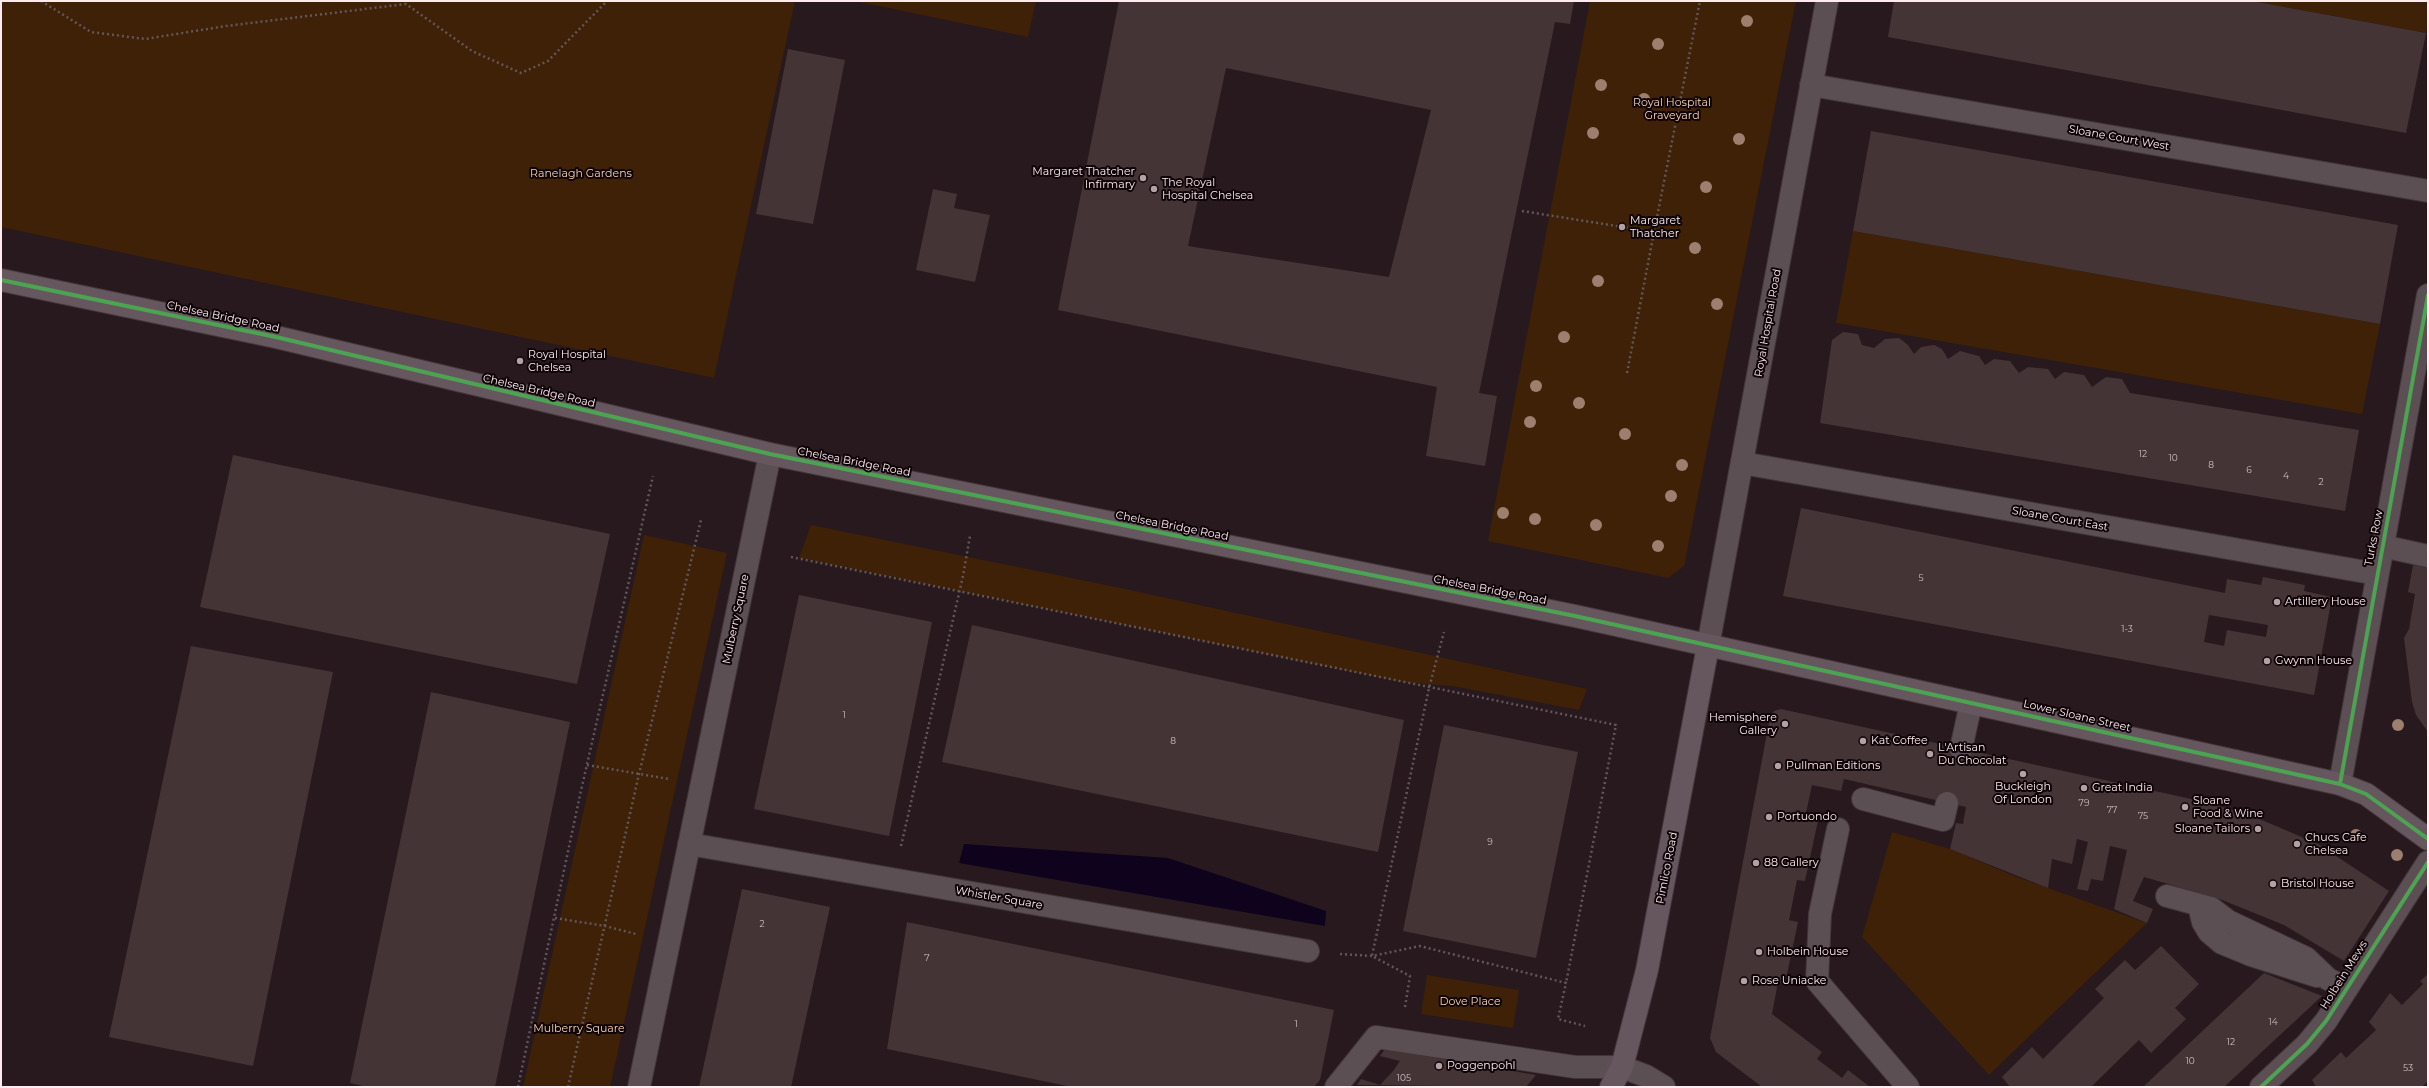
<!DOCTYPE html>
<style>
body{margin:0}
#map{position:relative;width:2429px;height:1088px;overflow:hidden;background:#28191e;font-family:Montserrat,sans-serif}
canvas{display:block}
.frame{position:absolute;inset:0;border:2px solid #feeaef;pointer-events:none}
</style>
<div id="map">
<canvas width="2429" height="1088"></canvas>
<div class="frame"></div>
</div>
<script>
const g = document.querySelector('canvas').getContext('2d');
g.lineJoin = 'round';
function fill(path, color) {
  g.fillStyle = color;
  g.fill(path, 'evenodd');
}
function toPath(rows) {
  const path = new Path2D();
  for (const r of rows) {
    path.moveTo(r[0], r[1]);
    for (let i = 2; i < r.length; i += 2) path.lineTo(r[i], r[i + 1]);
  }
  return path;
}
function stroke(path, color, width, dash) {
  g.strokeStyle = color;
  g.lineWidth = width;
  g.lineCap = dash ? 'butt' : 'round';
  g.setLineDash(dash || []);
  g.stroke(path);
}
function drawText(font, color, halo, rows, align = 'center') {
  g.font = font + ' Montserrat,sans-serif';
  g.lineWidth = 4;
  g.setLineDash([]);
  g.textBaseline = 'middle';
  g.strokeStyle = halo;
  g.fillStyle = color;
  for (const [text, x, y, turn = 0] of rows) {
    g.save();
    g.translate(x, y);
    g.rotate((+turn || 0) * Math.PI / 180);
    g.textAlign = isNaN(turn) ? turn : align;
    if (halo) g.strokeText(text, 0, 0);
    g.fillText(text, 0, 0);
    g.restore();
  }
}
fill(toPath([
 [1,1,795,1,714,378,1,227],
 [855,1,1036,1,1028,37],
 [1590,1,1796,1,1684,566,1668,578,1488,541],
 [2252,1,2428,1,2428,22,2426,33],
 [1853,231,2380,324,2362,414,1836,323],
 [811,525,1116,587,1587,689,1579,710,1452,686,1402,682,799,558],
 [644,535,727,553,610,1087,523,1087],
 [1892,832,1950,849,2017,877,2147,923,1989,1075,1862,937],
 [1427,975,1519,990,1513,1028,1421,1014]
]), '#3e2106');
fill(toPath([
 [964,844,1168,858,1326,911,1325,926,959,863]
]), '#0e021c');
fill(toPath([
 [1119,1,1574,1,1570,24,1555,22,1479,393,1497,396,1485,466,1426,456,1437,387,1058,310],
 [1226,68,1431,110,1389,277,1188,246],
 [1894,1,2252,1,2426,33,2406,133,1888,37],
 [788,49,845,60,813,224,756,214],
 [1871,131,2398,225,2380,324,1853,231],
 [933,189,957,194,954,208,990,215,975,282,916,270],
 [1843,332,1858,334,1862,345,1874,348,1885,339,1899,338,1908,345,1914,354,1921,347,1934,345,1942,349,1948,359,1960,351,1979,356,1985,365,1994,359,2010,361,2019,373,2028,367,2048,369,2055,379,2064,372,2084,375,2092,387,2106,377,2122,379,2130,393,2359,430,2345,511,1820,423,1832,340],
 [233,455,610,534,577,684,200,607],
 [1801,508,2225,593,2227,579,2261,585,2263,577,2305,585,2304,591,2332,597,2314,695,1783,596],
 [2209,615,2268,625,2266,637,2227,630,2224,646,2204,642],
 [2413,565,2428,568,2428,732,2416,715,2412,702,2404,638,2409,629,2415,594,2408,592],
 [799,595,932,622,889,836,754,809],
 [972,625,1404,720,1378,852,942,762],
 [191,646,333,672,253,1066,109,1037],
 [431,692,570,722,495,1087,367,1087,350,1083],
 [1781,709,2205,802,2250,815,2318,844,2389,891,2344,961,2284,925,2217,898,2144,877,2133,901,2153,909,2147,923,2114,909,2127,850,2110,846,2103,881,2091,879,2088,891,2077,889,2088,842,2077,839,2072,864,2052,859,2048,888,1950,849,1956,823,1963,824,1966,807,1844,779,1841,791,1812,785,1806,813,1819,816,1805,881,1797,880,1789,920,1798,922,1785,984,1778,982,1772,1014,1822,1052,1817,1059,1842,1078,1848,1070,1870,1087,1762,1087,1716,1052,1710,1038,1770,717,1774,711],
 [1444,725,1578,752,1536,958,1403,931],
 [742,889,830,907,791,1087,699,1087],
 [907,922,1334,1010,1320,1080,1314,1087,1072,1087,887,1049],
 [2161,946,2199,984,2175,1008,2186,1019,2151,1053,2139,1040,2091,1087,2010,1087,2002,1077,2032,1047,2043,1059,2104,998,2095,989,2125,960,2135,970],
 [2264,973,2322,996,2224,1087,2143,1087],
 [2428,974,2428,1081,2422,1087,2316,1087,2312,1080,2341,1052,2346,1058,2376,1030,2369,1022,2390,993,2402,1005,2423,984,2420,981],
 [1385,1049,1536,1075,1526,1087,1357,1085,1361,1079,1380,1085,1393,1071,1400,1061,1380,1056]
]), '#453435');
const service = toPath([
 [1961,749,1971,703],
 [1863,799,1943,820,1947,803],
 [1838,829,1820,914,1817,981,1908,1087],
 [2167,896,2211,908,2228,921,2306,958,2328,979,2347,988],
 [2201,914,2203,922,2209,932,2222,943,2251,955,2317,976],
 [1336,1087,1376,1037,1575,1067,1622,1067]
]);
const minor = toPath([
 [1811,85,2428,191],
 [1742,463,2377,574],
 [2382,546,2428,556],
 [2340,784,2428,295],
 [689,844,1308,951],
 [1622,1067,1646,1076,1664,1087],
 [639,1087,770,454],
 [2261,1087,2307,1044,2326,1021,2428,862]
]);
const secondary = toPath([
 [1708,646,1827,1]
]);
const primary = toPath([
 [1,280,276,337,770,454,1575,616,2340,784,2366,794,2428,839],
 [1611,1087,1622,1067,1647,970,1708,646]
]);
stroke(service, '#43363a', 24);
stroke(minor, '#43363a', 24);
stroke(secondary, '#43363a', 24);
stroke(primary, '#43363a', 24);
stroke(toPath([
 [41,1,91,32,145,39,226,26,406,4,472,51,521,73,548,61,607,1],
 [1522,211,1654,232,1700,1],
 [1627,373,1654,232],
 [791,557,1616,725,1566,983],
 [587,765,669,779],
 [901,846,963,576,970,536],
 [555,918,605,926,636,934],
 [1340,954,1372,956,1420,946,1566,983,1558,1019,1585,1026],
 [1405,1007,1410,976,1372,956,1429,688,1444,632],
 [518,1087,580,795,653,476],
 [568,1087,639,774,701,520]
]), '#63575a', 2.5, [2, 3]);
stroke(service, '#5c4f54', 22);
stroke(minor, '#5c4f54', 22);
stroke(secondary, '#5c4f54', 22);
stroke(primary, '#66575f', 22);
stroke(toPath([
 [1,280,276,337,770,454,1575,616,2340,784,2366,794,2428,839],
 [2340,784,2428,295],
 [2261,1087,2307,1044,2326,1021,2428,862]
]), '#4ca352', 4);
g.fillStyle = '#9c7f6f';
for (const [x, y] of [
 [1747,21],
 [1658,44],
 [1601,85],
 [1644,99],
 [1593,133],
 [1739,139],
 [1706,187],
 [1695,248],
 [1598,281],
 [1717,304],
 [1564,337],
 [1536,386],
 [1579,403],
 [1530,422],
 [1625,434],
 [1682,465],
 [1671,496],
 [1503,513],
 [1535,519],
 [1596,525],
 [1658,546],
 [2398,725],
 [2356,835],
 [2397,855]
]) {
  g.beginPath();
  g.arc(x, y, 6, 0, 2 * Math.PI);
  g.fill();
}
for (const [x, y, r, color] of [
 [1143,178,4,"#b3a1a6"],
 [1154,189,4,"#b3a1a6"],
 [1622,227,4,"#b3a1a6"],
 [520,361,4,"#b3a1a6"],
 [2277,602,4,"#b3a1a6"],
 [2267,661,4,"#b3a1a6"],
 [1785,724,4,"#b3a1a6"],
 [1863,741,4,"#b3a1a6"],
 [1930,754,4,"#b3a1a6"],
 [1778,766,4,"#b3a1a6"],
 [2023,774,4,"#b3a1a6"],
 [2084,788,4,"#b3a1a6"],
 [2185,807,4,"#b3a1a6"],
 [1769,817,4,"#b3a1a6"],
 [2258,829,4,"#b3a1a6"],
 [2297,844,4,"#b3a1a6"],
 [1756,863,4,"#b3a1a6"],
 [2273,884,4,"#b3a1a6"],
 [1759,952,4,"#b3a1a6"],
 [1744,981,4,"#b3a1a6"],
 [1439,1066,4,"#b3a1a6"]
]) {
  const dot = new Path2D();
  dot.arc(x, y, r, 0, 2 * Math.PI);
  g.fillStyle = color;
  g.fill(dot);
  stroke(dot, '#0e0407', 1.5);
}
drawText('9px', '#d0bcc0', null, [
 ["12",2143,454],
 ["10",2173,458],
 ["8",2211,465],
 ["6",2249,470],
 ["4",2286,476],
 ["2",2321,482],
 ["5",1921,578],
 ["1-3",2127,629],
 ["1",844,715],
 ["8",1173,741],
 ["79",2084,803],
 ["77",2112,810],
 ["75",2143,816],
 ["9",1490,842],
 ["2",762,924],
 ["7",927,958],
 ["14",2273,1022],
 ["1",1296,1024],
 ["12",2231,1042],
 ["10",2190,1061],
 ["53",2408,1068],
 ["105",1404,1078]
]);
drawText('11px', '#fbd2b2', '#0e0407', [
 ["Royal Hospital",1672,103],
 ["Graveyard",1672,116],
 ["Ranelagh Gardens",581,174],
 ["Dove Place",1470,1002],
 ["Mulberry Square",579,1029]
]);
drawText('11px', '#feeaef', '#0e0407', [
 ["Sloane Court West",2119,138,10],
 ["Chelsea Bridge Road",223,317,12],
 ["Royal Hospital Road",1768,323,-80],
 ["Chelsea Bridge Road",539,391,13],
 ["Chelsea Bridge Road",854,462,11],
 ["Sloane Court East",2060,519,10],
 ["Chelsea Bridge Road",1172,526,11],
 ["Turks Row",2374,538,-79],
 ["Chelsea Bridge Road",1490,590,11],
 ["Mulberry Square",736,619,-78],
 ["Lower Sloane Street",2077,716,13],
 ["Pimlico Road",1667,868,-79],
 ["Whistler Square",999,898,10],
 ["Holbein Mews",2344,975,-58]
]);
drawText('11px', '#feeaef', '#0e0407', [
 ["Margaret Thatcher",1135,172,"right"],
 ["Infirmary",1135,185,"right"],
 ["The Royal",1162,183],
 ["Hospital Chelsea",1162,196],
 ["Margaret",1630,221],
 ["Thatcher",1630,234],
 ["Royal Hospital",528,355],
 ["Chelsea",528,368],
 ["Artillery House",2285,602],
 ["Gwynn House",2275,661],
 ["Hemisphere",1777,718,"right"],
 ["Gallery",1777,731,"right"],
 ["Kat Coffee",1871,741],
 ["L'Artisan",1938,748],
 ["Du Chocolat",1938,761],
 ["Pullman Editions",1786,766],
 ["Buckleigh",2023,787,"center"],
 ["Of London",2023,800,"center"],
 ["Great India",2092,788],
 ["Sloane",2193,801],
 ["Food & Wine",2193,814],
 ["Portuondo",1777,817],
 ["Sloane Tailors",2250,829,"right"],
 ["Chucs Cafe",2305,838],
 ["Chelsea",2305,851],
 ["88 Gallery",1764,863],
 ["Bristol House",2281,884],
 ["Holbein House",1767,952],
 ["Rose Uniacke",1752,981],
 ["Poggenpohl",1447,1066]
], 'left');
</script>
